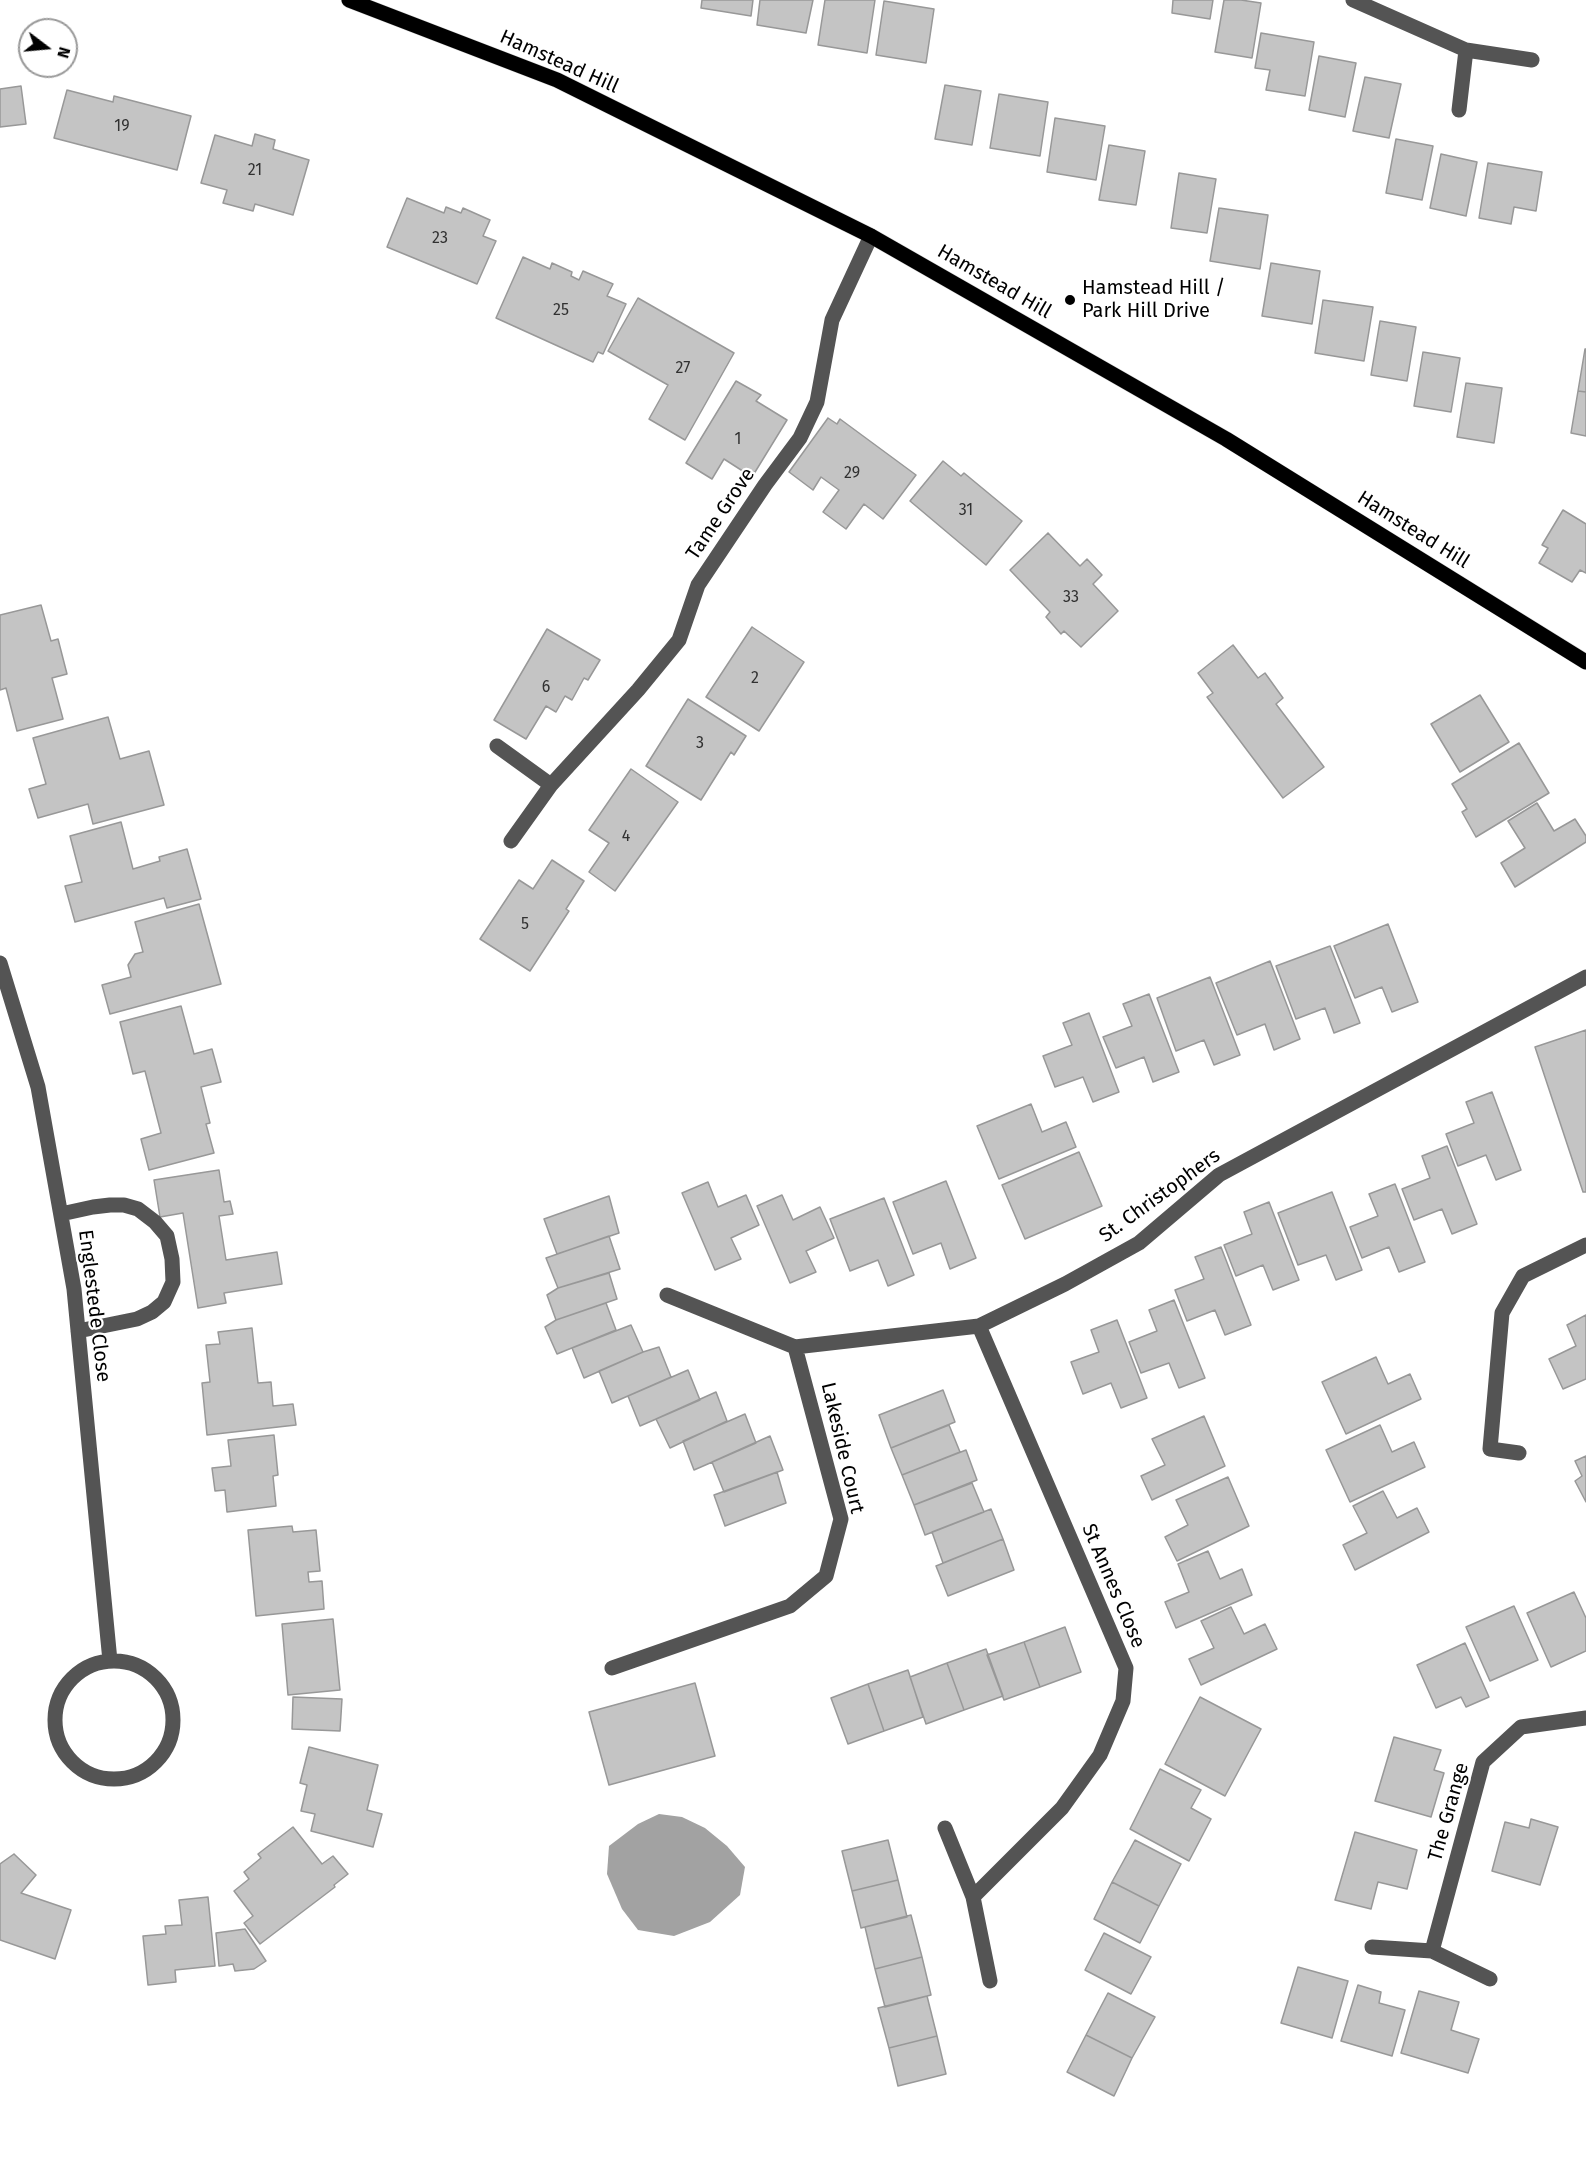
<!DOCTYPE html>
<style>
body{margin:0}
#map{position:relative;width:1586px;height:2164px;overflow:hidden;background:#fff;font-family:"Fira Sans",sans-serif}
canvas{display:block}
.north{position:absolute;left:18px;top:18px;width:60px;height:60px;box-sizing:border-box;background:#fff;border:2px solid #999;border-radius:50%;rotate:106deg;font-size:16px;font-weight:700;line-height:24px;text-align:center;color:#000}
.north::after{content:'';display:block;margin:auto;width:21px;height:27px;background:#000;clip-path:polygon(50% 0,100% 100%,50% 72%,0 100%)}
</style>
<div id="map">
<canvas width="1586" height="2164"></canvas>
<div class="north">N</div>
</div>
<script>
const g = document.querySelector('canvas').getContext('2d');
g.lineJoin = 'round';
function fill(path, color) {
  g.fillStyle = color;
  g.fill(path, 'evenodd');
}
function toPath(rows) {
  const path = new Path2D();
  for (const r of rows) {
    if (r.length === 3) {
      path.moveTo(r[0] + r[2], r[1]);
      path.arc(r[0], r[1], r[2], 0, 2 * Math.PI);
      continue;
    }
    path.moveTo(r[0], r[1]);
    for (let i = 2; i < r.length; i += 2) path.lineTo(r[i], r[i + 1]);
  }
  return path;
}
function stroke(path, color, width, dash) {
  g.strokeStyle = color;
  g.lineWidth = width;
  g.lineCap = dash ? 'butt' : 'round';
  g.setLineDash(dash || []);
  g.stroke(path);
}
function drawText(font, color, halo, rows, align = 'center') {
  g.font = font + ' "Fira Sans",sans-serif';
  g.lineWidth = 4.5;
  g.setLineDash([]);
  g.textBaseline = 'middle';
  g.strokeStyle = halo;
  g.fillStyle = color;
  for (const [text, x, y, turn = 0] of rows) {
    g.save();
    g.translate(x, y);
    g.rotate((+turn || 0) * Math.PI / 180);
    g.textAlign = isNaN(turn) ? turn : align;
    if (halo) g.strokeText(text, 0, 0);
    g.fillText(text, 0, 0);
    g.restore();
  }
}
fill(toPath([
 [659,1814,682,1817,705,1828,727,1846,745,1867,740,1895,710,1922,674,1936,638,1930,622,1909,607,1874,609,1846,638,1824]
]), '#a2a2a2');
const building = toPath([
 [702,0,753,0,751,16,701,8,702,0],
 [760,0,813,0,806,33,757,25,760,0],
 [825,0,875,0,867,53,818,45,825,0],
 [1173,0,1213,0,1210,19,1172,13,1173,0],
 [1224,0,1241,0,1261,3,1252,58,1215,52,1224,0],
 [884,1,934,9,926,63,876,55,884,1],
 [1261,33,1314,42,1305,96,1266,90,1270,70,1255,68,1261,33],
 [1319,56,1356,63,1345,117,1309,110,1319,56],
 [1365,77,1401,84,1389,138,1353,131,1365,77],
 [945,85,981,91,972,145,935,139,945,85],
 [21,86,26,124,0,127,0,89,21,86],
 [67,90,113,102,114,96,191,116,177,170,54,138,67,90],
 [999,94,1048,102,1040,156,990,148,999,94],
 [1055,118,1105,126,1096,180,1047,172,1055,118],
 [255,134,275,140,273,149,309,160,293,215,255,204,253,211,223,203,227,190,201,183,215,135,252,146,255,134],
 [1396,139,1433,146,1422,200,1386,193,1396,139],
 [1109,145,1145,151,1136,205,1099,200,1109,145],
 [1441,154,1477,162,1466,216,1430,208,1441,154],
 [1488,163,1542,172,1536,211,1514,207,1511,224,1479,218,1488,163],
 [1179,173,1216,179,1207,233,1171,228,1179,173],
 [407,198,444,213,446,207,461,213,463,208,490,220,483,236,496,241,477,284,387,247,407,198],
 [1219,208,1268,215,1260,269,1210,261,1219,208],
 [523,257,550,269,552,263,572,272,571,276,579,280,583,271,613,284,607,296,626,304,603,354,598,352,593,362,496,318,523,257],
 [1271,263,1320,271,1312,324,1262,316,1271,263],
 [638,298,734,353,685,440,649,419,668,385,608,351,638,298],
 [1323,300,1373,307,1364,361,1315,353,1323,300],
 [1380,321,1416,327,1407,381,1371,375,1380,321],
 [1585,349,1586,349,1586,392,1578,391,1585,349],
 [1423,352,1460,358,1451,412,1414,406,1423,352],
 [736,381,761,395,756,401,787,420,752,477,724,459,712,479,686,463,736,381],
 [1466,383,1502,388,1494,443,1457,437,1466,383],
 [1578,391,1586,392,1586,436,1571,433,1578,391],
 [828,418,837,424,840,419,916,475,883,519,864,504,846,529,823,512,839,490,821,477,813,490,789,472,828,418],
 [943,461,961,476,964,473,1022,521,986,565,910,501,943,461],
 [1563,510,1586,524,1586,573,1580,570,1572,582,1539,563,1548,548,1542,545,1563,510],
 [1048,533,1080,566,1087,559,1102,575,1093,584,1118,611,1081,647,1064,631,1061,634,1046,617,1050,612,1010,570,1048,533],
 [41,605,51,641,58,639,67,674,52,678,63,719,17,731,6,688,0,690,0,615,41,605],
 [752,627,804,662,759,731,706,697,752,627],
 [547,629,600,660,588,680,584,678,572,700,565,696,556,712,546,706,526,739,494,720,547,629],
 [1233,645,1258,678,1265,673,1283,698,1276,704,1324,767,1283,798,1207,697,1213,693,1198,673,1233,645],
 [1480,695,1509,742,1460,772,1431,724,1480,695],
 [688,699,746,736,734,755,731,752,701,800,646,766,688,699],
 [108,717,120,759,149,751,164,805,93,824,88,804,38,818,29,789,46,784,33,738,108,717],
 [1519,743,1549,793,1476,837,1462,812,1467,809,1452,784,1519,743],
 [631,769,678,802,615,891,589,872,609,843,589,830,631,769],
 [1537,803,1554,831,1575,819,1586,836,1586,842,1515,887,1501,863,1525,848,1508,821,1537,803],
 [121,822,133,869,160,861,159,857,187,849,201,899,167,908,164,898,75,922,65,886,82,882,70,836,121,822],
 [552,860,584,881,566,909,569,911,530,971,480,939,519,880,533,889,552,860],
 [199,904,221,984,110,1014,102,985,131,977,128,965,135,954,143,952,135,922,199,904],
 [1388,924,1418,1002,1392,1012,1382,987,1355,998,1334,946,1388,924],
 [1330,946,1360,1023,1334,1033,1325,1008,1296,1019,1276,966,1330,946],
 [1270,961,1300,1039,1274,1050,1265,1024,1237,1035,1216,983,1270,961],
 [1210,977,1240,1055,1214,1065,1204,1040,1176,1051,1157,998,1210,977],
 [1149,994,1179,1072,1153,1082,1144,1057,1116,1068,1103,1037,1132,1026,1123,1004,1149,994],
 [181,1006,194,1054,212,1049,221,1082,201,1087,210,1123,206,1124,214,1153,149,1170,141,1139,161,1133,145,1071,133,1074,120,1022,181,1006],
 [1089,1013,1119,1092,1093,1102,1083,1077,1055,1087,1043,1056,1072,1045,1063,1023,1089,1013],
 [1586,1030,1586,1192,1583,1192,1535,1047,1586,1030],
 [1492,1092,1521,1170,1496,1180,1486,1155,1458,1166,1446,1134,1474,1123,1466,1102,1492,1092],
 [1031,1104,1042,1132,1066,1122,1076,1147,999,1179,977,1126,1031,1104],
 [1447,1146,1477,1224,1452,1234,1442,1209,1414,1220,1402,1189,1430,1178,1422,1156,1447,1146],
 [1079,1152,1102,1206,1025,1239,1002,1185,1079,1152],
 [219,1170,224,1202,230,1201,233,1214,219,1216,226,1260,277,1252,282,1284,224,1293,226,1303,198,1308,183,1213,160,1217,154,1180,219,1170],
 [946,1181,976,1258,950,1269,941,1243,913,1254,893,1202,946,1181],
 [708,1182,718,1207,746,1195,759,1225,731,1238,741,1259,715,1270,682,1193,708,1182],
 [1395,1184,1425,1262,1399,1272,1389,1247,1362,1258,1350,1227,1378,1216,1369,1194,1395,1184],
 [1332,1192,1362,1270,1336,1280,1326,1255,1298,1265,1278,1213,1332,1192],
 [782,1195,793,1220,820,1207,834,1238,806,1251,816,1272,790,1283,757,1206,782,1195],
 [609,1196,619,1233,557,1254,544,1219,609,1196],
 [884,1198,914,1275,888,1286,878,1260,850,1271,830,1219,884,1198],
 [1269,1202,1299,1280,1273,1290,1263,1265,1236,1276,1224,1245,1252,1234,1244,1212,1269,1202],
 [609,1236,620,1269,558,1288,546,1258,609,1236],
 [1221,1247,1251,1325,1225,1335,1215,1310,1187,1321,1175,1290,1204,1279,1195,1257,1221,1247],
 [609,1273,617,1299,556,1320,547,1295,558,1288,609,1273],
 [1174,1300,1205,1378,1179,1388,1169,1363,1141,1373,1129,1342,1157,1331,1149,1310,1174,1300],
 [606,1303,616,1330,557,1354,545,1327,556,1320,606,1303],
 [1586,1315,1586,1379,1563,1389,1549,1359,1576,1346,1567,1325,1586,1315],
 [1117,1320,1147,1398,1121,1408,1111,1383,1083,1394,1071,1362,1099,1352,1091,1330,1117,1320],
 [631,1325,643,1352,584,1378,572,1348,631,1325],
 [252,1328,258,1383,271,1382,273,1406,293,1404,296,1425,207,1435,202,1383,210,1382,206,1345,220,1344,218,1332,252,1328],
 [659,1347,671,1377,612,1403,599,1371,643,1352,659,1347],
 [1376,1357,1388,1384,1410,1374,1421,1399,1346,1434,1322,1382,1376,1357],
 [688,1370,700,1400,640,1426,628,1396,688,1370],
 [943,1390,955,1422,891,1448,879,1415,943,1390],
 [716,1392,727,1421,670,1448,656,1419,716,1392],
 [745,1414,756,1443,694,1470,683,1441,745,1414],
 [1204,1416,1225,1466,1152,1500,1141,1476,1165,1465,1152,1439,1204,1416],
 [949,1425,960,1452,902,1475,891,1448,949,1425],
 [1380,1425,1392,1452,1414,1442,1425,1467,1350,1502,1326,1450,1380,1425],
 [274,1435,278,1475,273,1476,276,1506,227,1512,225,1490,215,1491,212,1468,231,1466,228,1440,274,1435],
 [770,1436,783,1470,724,1492,712,1462,770,1436],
 [966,1450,977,1480,914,1505,902,1475,966,1450],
 [1586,1456,1586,1502,1575,1481,1582,1476,1575,1461,1586,1456],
 [777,1472,786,1503,725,1526,714,1495,777,1472],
 [1228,1477,1249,1526,1177,1561,1165,1537,1188,1525,1176,1500,1228,1477],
 [972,1483,984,1512,925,1535,914,1505,972,1483],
 [1383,1491,1397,1518,1417,1508,1429,1532,1355,1570,1343,1545,1367,1533,1353,1506,1383,1491],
 [991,1509,1003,1539,943,1563,932,1532,991,1509],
 [292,1526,293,1532,316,1530,320,1571,308,1572,309,1582,322,1581,324,1609,256,1616,248,1530,292,1526],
 [1003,1539,1014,1570,948,1596,936,1566,1003,1539],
 [1208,1551,1220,1579,1242,1569,1252,1595,1176,1628,1165,1602,1189,1592,1178,1564,1208,1551],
 [1574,1592,1586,1618,1586,1651,1551,1667,1527,1613,1574,1592],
 [1514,1606,1538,1660,1490,1681,1466,1627,1514,1606],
 [1231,1607,1244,1634,1265,1624,1277,1649,1201,1685,1189,1659,1214,1648,1201,1621,1231,1607],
 [333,1619,340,1690,288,1695,282,1624,333,1619],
 [1065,1627,1081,1672,1040,1687,1024,1642,1065,1627],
 [1024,1642,1040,1687,1004,1700,987,1655,1024,1642],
 [1465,1643,1489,1697,1466,1707,1461,1697,1436,1708,1417,1665,1465,1643],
 [986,1649,1003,1696,964,1710,947,1663,986,1649],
 [947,1663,964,1710,926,1724,910,1677,947,1663],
 [908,1670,923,1717,884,1731,868,1684,908,1670],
 [695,1683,715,1756,609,1785,589,1712,695,1683],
 [868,1684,884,1731,848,1744,831,1698,868,1684],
 [293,1697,342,1699,340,1731,292,1729,293,1697],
 [1200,1697,1261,1729,1225,1796,1165,1764,1200,1697],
 [1394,1737,1441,1750,1434,1770,1444,1773,1431,1817,1375,1801,1394,1737],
 [309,1747,378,1765,367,1810,382,1814,373,1847,311,1831,315,1814,301,1811,307,1785,300,1783,309,1747],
 [1160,1769,1201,1790,1191,1808,1211,1819,1189,1861,1130,1829,1160,1769],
 [1531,1819,1558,1827,1540,1885,1492,1871,1505,1822,1529,1828,1531,1819],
 [293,1827,322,1864,333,1856,348,1874,334,1885,335,1887,260,1944,244,1923,253,1916,234,1891,249,1879,244,1872,261,1858,258,1854,293,1827],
 [1355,1832,1417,1850,1407,1889,1378,1882,1371,1909,1335,1900,1355,1832],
 [888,1840,898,1880,852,1891,842,1851,888,1840],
 [1135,1840,1181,1864,1159,1906,1112,1882,1135,1840],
 [14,1854,36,1875,21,1893,71,1910,55,1959,0,1940,0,1864,14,1854],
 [898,1880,907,1917,861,1928,852,1891,898,1880],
 [1112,1882,1159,1906,1140,1943,1094,1919,1112,1882],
 [208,1897,215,1966,175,1970,176,1982,148,1985,143,1936,166,1934,165,1926,182,1925,179,1900,208,1897],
 [911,1915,922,1957,875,1969,865,1927,911,1915],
 [245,1929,266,1961,254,1969,235,1971,233,1964,219,1966,216,1933,245,1929],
 [1104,1933,1151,1957,1131,1994,1085,1970,1104,1933],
 [922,1957,931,1995,885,2007,875,1969,922,1957],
 [1298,1967,1348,1981,1332,2038,1281,2023,1298,1967],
 [1358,1985,1381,1992,1379,2003,1405,2010,1392,2056,1341,2041,1358,1985],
 [1419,1991,1459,2002,1451,2030,1479,2039,1468,2073,1401,2053,1419,1991],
 [1108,1993,1155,2017,1132,2058,1086,2035,1108,1993],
 [927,1996,937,2036,889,2048,878,2008,927,1996],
 [1086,2035,1132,2058,1114,2096,1067,2072,1086,2035],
 [937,2036,946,2074,898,2086,889,2048,937,2036]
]);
fill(building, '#c4c4c4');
stroke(building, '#989898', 1.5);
const major = toPath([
 [349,0,557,80,871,236,1226,439,1586,662]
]);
stroke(major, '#dbdbdb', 16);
stroke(toPath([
 [1353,0,1466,50,1532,60],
 [1459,110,1466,50],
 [497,746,551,785],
 [511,841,551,785,638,690,679,640,698,585,765,485,800,438,817,402,832,320,871,236],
 [0,963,38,1087,74,1289,110,1661],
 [61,1214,93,1207,110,1205,124,1205,138,1209,155,1222,167,1236,172,1259,173,1282,164,1302,152,1312,137,1319,78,1331],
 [667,1295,795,1347,979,1326,1065,1284,1139,1243,1219,1175,1586,977],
 [1519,1453,1490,1449,1502,1313,1523,1276,1586,1245],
 [114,1720,59],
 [612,1668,790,1606,826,1576,841,1519,795,1347],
 [945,1828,973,1897,990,1981],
 [973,1897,1062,1808,1100,1755,1123,1701,1126,1668,979,1326],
 [1372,1947,1432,1951,1490,1979],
 [1432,1951,1483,1762,1521,1727,1586,1718]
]), '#545454', 15);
stroke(major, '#000', 15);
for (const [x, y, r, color] of [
 [1070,300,6,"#000"]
]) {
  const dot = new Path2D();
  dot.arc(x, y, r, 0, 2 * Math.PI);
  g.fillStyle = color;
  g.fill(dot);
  stroke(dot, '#fff', 2);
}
drawText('16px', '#313131', null, [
 ["19",122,127],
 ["21",255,171],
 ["23",440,239],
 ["25",561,311],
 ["27",683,369],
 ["1",738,440],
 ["29",852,474],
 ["31",966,511],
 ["33",1071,598],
 ["2",755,679],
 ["6",546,688],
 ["3",700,744],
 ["4",626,837],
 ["5",525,925]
]);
drawText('20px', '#000', '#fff', [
 ["Hamstead Hill",559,62,24],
 ["Hamstead Hill",994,282,30],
 ["Tame Grove",721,514,-56],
 ["Hamstead Hill",1413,530,32],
 ["St. Christophers",1160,1196,-36],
 ["Englestede Close",94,1306,83],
 ["Lakeside Court",842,1448,77],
 ["St Annes Close",1113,1586,67],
 ["The Grange",1449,1812,-74]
]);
drawText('20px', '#000', '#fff', [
 ["Hamstead Hill /",1082,288],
 ["Park Hill Drive",1082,311]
], 'left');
</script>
